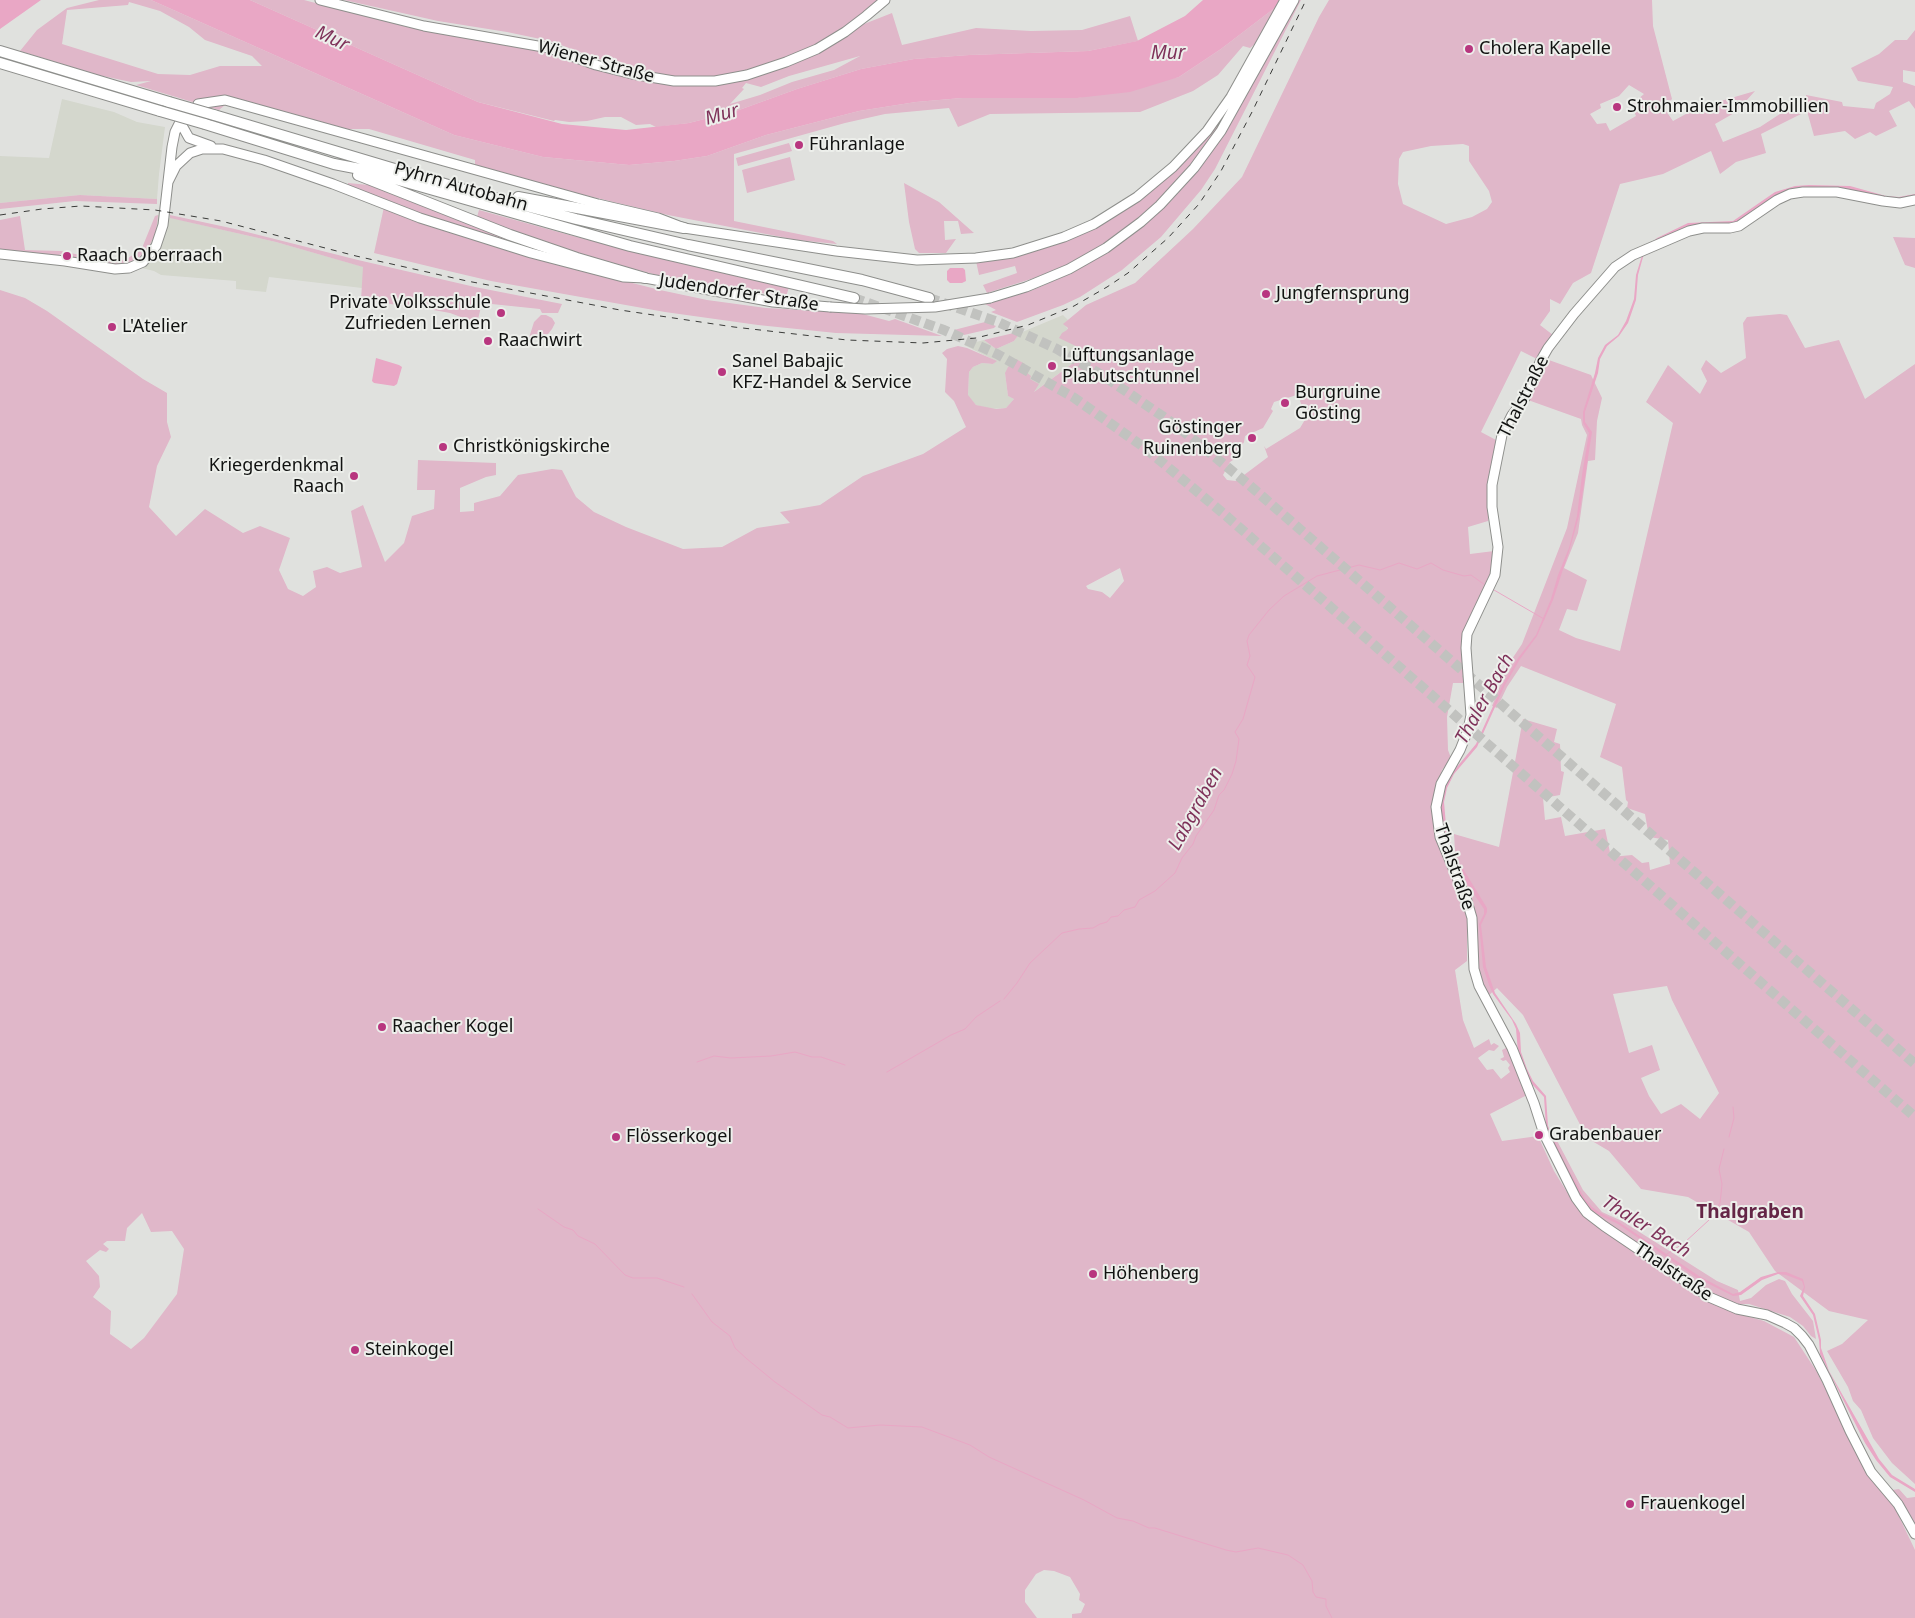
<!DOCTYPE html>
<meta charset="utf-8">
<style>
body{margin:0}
canvas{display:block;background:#e0e1de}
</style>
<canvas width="1915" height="1618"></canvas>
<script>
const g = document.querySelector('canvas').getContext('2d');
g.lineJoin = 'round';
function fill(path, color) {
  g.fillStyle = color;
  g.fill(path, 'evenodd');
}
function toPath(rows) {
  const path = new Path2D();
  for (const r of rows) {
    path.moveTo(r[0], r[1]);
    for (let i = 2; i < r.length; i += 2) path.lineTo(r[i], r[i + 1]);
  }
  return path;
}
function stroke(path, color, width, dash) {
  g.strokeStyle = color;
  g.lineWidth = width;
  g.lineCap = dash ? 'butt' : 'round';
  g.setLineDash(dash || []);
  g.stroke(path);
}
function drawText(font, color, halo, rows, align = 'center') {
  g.font = font + ' "Noto Sans",sans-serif';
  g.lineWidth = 4;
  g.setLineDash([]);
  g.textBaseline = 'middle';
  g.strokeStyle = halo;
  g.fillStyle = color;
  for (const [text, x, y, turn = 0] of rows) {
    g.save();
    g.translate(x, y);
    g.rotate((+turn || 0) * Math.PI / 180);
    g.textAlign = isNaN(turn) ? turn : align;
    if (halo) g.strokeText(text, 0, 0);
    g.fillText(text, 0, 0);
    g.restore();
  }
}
fill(toPath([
 [62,99,114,112,137,122,165,127,159,174,157,199,80,195,0,203,0,156,49,158],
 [158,215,276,242,364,267,362,288,269,277,266,292,236,289,236,281,161,275,154,271,125,264,137,259,156,233],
 [1063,315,1068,320,1064,324,1082,349,1080,358,1031,394,1005,373,1008,396,1014,399,1006,408,990,409,976,405,968,396,969,372,973,367,982,363,993,364,996,361,964,345,984,340,996,349,1014,341,1020,333]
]), '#d4d7cd');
fill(toPath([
 [99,0,151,0,454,135,543,157,629,165,674,161,707,156,766,135,859,111,916,102,962,98,1077,98,1179,77,1221,49,1276,7,1256,43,1250,48,1243,46,1218,75,1193,91,1140,112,990,114,958,127,949,108,885,114,845,123,734,154,734,221,833,241,837,244,797,240,668,215,580,194,475,166,475,160,369,129,350,129,346,137,225,105,219,110,136,85,151,81,131,82,98,75,20,51,37,30,67,8],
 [129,2,160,11,189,27,205,40,252,56,262,66,220,66,190,75,158,74,62,44,67,10,128,5],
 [250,0,304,0,407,27,547,52,589,67,621,75,668,85,683,85,697,86,729,82,697,85,634,70,632,66,599,59,550,41,507,32,438,21,344,0,885,0,859,26,892,13,902,45,976,28,1031,31,1082,30,1130,16,1138,41,1088,51,969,55,914,59,861,69,797,89,739,110,689,123,656,127,650,124,636,125,621,117,605,117,587,121,569,122,555,120,554,121,478,102],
 [860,56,834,70,792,82,760,95,730,104,744,89,742,88,746,83,761,87,789,76],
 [1297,0,1301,0,1215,169,1201,190,1161,237,1122,270,1080,297,1063,305,1017,322,991,312,996,310,985,304,1033,290,1067,275,1136,232,1171,201,1197,171],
 [1329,0,1652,0,1653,26,1672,99,1664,108,1673,121,1697,108,1755,91,1736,112,1715,124,1723,142,1760,127,1786,110,1806,106,1806,95,1842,102,1843,106,1874,109,1876,103,1890,94,1893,87,1858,81,1851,68,1879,54,1895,40,1907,40,1915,30,1915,72,1903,70,1903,82,1915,86,1915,109,1909,101,1889,111,1897,126,1876,136,1870,132,1855,139,1845,131,1814,136,1807,111,1761,134,1766,153,1736,162,1720,174,1711,151,1663,174,1620,184,1591,273,1573,283,1560,304,1550,299,1550,311,1540,325,1553,335,1539,360,1521,351,1481,432,1496,440,1490,472,1488,521,1468,527,1470,554,1494,551,1493,570,1488,583,1474,607,1461,643,1465,683,1453,683,1447,717,1448,750,1451,758,1442,770,1432,802,1433,824,1440,847,1467,910,1467,961,1455,970,1463,1020,1474,1048,1489,1039,1491,1045,1494,1043,1499,1046,1494,1051,1489,1050,1478,1058,1487,1070,1493,1069,1501,1079,1510,1072,1508,1068,1510,1065,1506,1060,1503,1061,1500,1059,1504,1057,1502,1050,1508,1047,1527,1095,1490,1114,1502,1141,1538,1136,1554,1171,1573,1202,1587,1219,1699,1297,1739,1314,1764,1321,1794,1337,1817,1372,1865,1469,1893,1504,1915,1550,1915,1618,1072,1618,1072,1614,1081,1613,1085,1604,1079,1600,1080,1594,1070,1577,1054,1571,1044,1570,1036,1574,1025,1590,1025,1602,1037,1618,0,1618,0,290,25,298,47,311,143,379,167,393,167,422,171,437,157,466,149,507,176,536,205,509,243,533,260,526,290,538,279,570,288,589,303,596,316,587,313,571,327,567,340,573,362,567,351,511,363,505,385,562,404,543,412,516,434,509,435,490,417,490,418,460,496,463,496,475,486,477,460,488,460,512,474,511,474,503,500,496,518,475,552,469,562,470,576,497,594,512,626,527,683,549,722,547,757,528,790,523,780,512,820,505,863,476,923,454,966,427,954,401,945,392,947,359,942,353,947,349,958,346,967,348,997,361,993,364,982,363,973,367,969,372,968,395,976,405,996,409,1006,408,1014,399,1008,396,1005,373,1008,367,1016,359,1025,364,1022,369,1031,376,1030,379,1039,384,1034,392,1080,358,1082,349,1059,338,1062,333,1067,330,1068,328,1063,324,1086,305,1135,283,1193,229,1242,177,1319,17],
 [1629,85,1644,94,1631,105,1636,116,1610,131,1606,123,1597,124,1590,114,1601,108,1600,104,1619,96],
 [1463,144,1469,146,1469,161,1489,191,1492,202,1487,209,1472,217,1446,224,1403,204,1398,184,1399,159,1403,152,1431,146],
 [1300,394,1302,397,1300,401,1306,418,1300,428,1266,449,1264,446,1268,457,1236,481,1227,480,1223,475,1230,462,1242,454,1238,452,1244,442,1245,436,1263,428,1273,411,1271,409,1274,402],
 [1120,568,1124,581,1110,598,1102,592,1088,589,1086,586],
 [142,1213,151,1232,172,1231,184,1249,177,1294,144,1338,131,1349,110,1334,111,1311,93,1297,100,1287,99,1276,86,1261,100,1250,106,1252,109,1249,103,1244,107,1241,125,1241,127,1228],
 [1229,106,1232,107,1197,159,1162,197,1138,220,1103,244,1066,265,1034,278,987,293,983,285,1017,273,1015,266,979,275,976,261,1008,258,1139,200,1167,178,1193,152],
 [789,143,792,151,738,166,736,158],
 [790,157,795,180,747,193,742,170],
 [348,183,379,186,552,253,551,256,433,220,348,188],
 [904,183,939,202,974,233,961,234,958,221,944,221,945,240,956,239,946,253,919,253,915,249,909,222],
 [80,195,157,199,157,204,75,201,0,209,0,203],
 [384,207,561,265,660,290,707,300,766,308,859,313,889,321,895,319,942,336,836,333,758,325,665,312,491,281,440,269,374,253],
 [479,210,573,236,664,259,789,287,786,297,669,278,618,265,559,248,477,217],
 [158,215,156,233,147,250,137,259,125,264,114,264,83,260,62,254,55,256,0,251,0,220,20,216,25,250,61,251,113,262,127,259,142,248,155,216],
 [170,215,235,229,358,260,475,287,562,304,558,313,542,313,540,309,482,303,477,323,450,313,428,309,361,300,363,267,276,242,170,218],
 [1893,237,1915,238,1915,268,1905,265],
 [1780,314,1787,315,1805,348,1839,340,1865,399,1915,364,1915,1484,1892,1463,1873,1438,1861,1410,1853,1401,1848,1387,1827,1351,1842,1344,1868,1320,1829,1311,1775,1271,1749,1232,1688,1197,1641,1189,1609,1151,1587,1138,1523,1015,1497,988,1488,996,1474,959,1476,920,1471,894,1456,868,1454,834,1499,847,1523,719,1557,729,1554,742,1560,744,1561,771,1564,772,1560,795,1543,798,1545,820,1561,817,1565,836,1605,829,1611,857,1632,855,1642,863,1649,862,1650,870,1670,864,1668,840,1649,837,1645,814,1627,808,1628,802,1626,800,1622,767,1600,757,1616,704,1521,666,1507,687,1497,708,1492,706,1508,665,1522,644,1567,528,1587,435,1582,425,1581,419,1528,400,1546,359,1591,375,1602,398,1597,421,1595,460,1588,461,1578,533,1564,568,1587,580,1577,611,1567,609,1559,630,1576,638,1620,651,1673,423,1646,402,1668,365,1700,394,1707,381,1701,369,1706,360,1721,373,1746,358,1743,323,1747,317],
 [1667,986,1672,1000,1719,1093,1700,1119,1681,1104,1661,1114,1649,1096,1641,1078,1660,1070,1652,1045,1629,1053,1613,994],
 [541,315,546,315,552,318,555,323,552,329,548,334,529,338,534,322],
 [985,322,996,326,994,328,964,335,954,330],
 [1018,332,1020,333,1014,341,996,349,984,340],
 [1553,1133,1583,1190,1602,1212,1622,1221,1717,1281,1738,1290,1740,1301,1751,1298,1766,1285,1779,1279,1785,1281,1792,1294,1813,1321,1816,1339,1811,1336,1803,1326,1790,1317,1749,1304,1739,1304,1720,1298,1702,1287,1599,1218,1584,1205,1545,1135],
 [1899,1489,1907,1498,1915,1497,1915,1530,1892,1490]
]), '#e0b7c9');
fill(toPath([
 [0,0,41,0,0,29],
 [151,0,250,0,478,102,562,124,626,130,689,123,739,110,797,89,861,69,914,59,969,55,1088,51,1137,41,1185,16,1203,0,1280,0,1276,7,1221,49,1179,77,1130,92,1077,98,962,98,916,102,859,111,766,135,707,156,674,161,629,165,543,157,454,135],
 [1809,185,1850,186,1886,196,1899,197,1915,194,1915,197,1902,200,1873,197,1849,189,1804,189,1734,225,1688,226,1658,240,1645,250,1638,275,1636,300,1628,323,1619,336,1607,346,1600,359,1598,373,1585,412,1585,422,1592,432,1579,516,1570,548,1553,600,1537,636,1520,659,1505,685,1477,747,1454,774,1447,788,1444,802,1446,825,1454,854,1487,908,1487,912,1481,925,1486,967,1495,993,1516,1024,1520,1033,1521,1052,1527,1069,1533,1081,1546,1096,1548,1126,1565,1163,1585,1199,1592,1207,1599,1212,1619,1222,1699,1276,1733,1294,1740,1292,1761,1277,1778,1272,1786,1272,1803,1279,1805,1287,1803,1296,1815,1314,1821,1340,1821,1348,1829,1371,1879,1459,1892,1475,1915,1489,1915,1492,1890,1477,1876,1460,1865,1443,1820,1354,1819,1340,1813,1315,1800,1296,1804,1287,1802,1281,1786,1275,1778,1274,1762,1280,1741,1295,1733,1296,1697,1278,1618,1224,1597,1214,1590,1209,1583,1200,1562,1165,1546,1127,1544,1097,1530,1082,1523,1065,1518,1052,1516,1029,1512,1020,1493,994,1489,985,1483,967,1479,924,1484,914,1484,909,1459,872,1452,856,1443,828,1440,802,1444,788,1451,774,1476,744,1503,684,1518,658,1536,635,1551,599,1558,575,1569,548,1577,516,1582,475,1589,433,1583,423,1583,412,1595,373,1598,358,1605,345,1618,335,1626,321,1634,299,1636,275,1644,249,1657,238,1688,223,1733,221,1775,192,1795,186],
 [950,268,963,268,965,270,966,281,962,283,950,283,947,280,947,271],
 [376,358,399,365,402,367,397,384,394,386,374,383,372,381]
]), '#e9a7c5');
stroke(toPath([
 [1494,590,1544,619],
 [1004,999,1017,983,1030,963,1062,933,1079,929,1093,928,1100,924,1107,922,1111,917,1118,916,1124,910,1135,907,1139,900,1155,891,1175,873,1182,858,1193,844,1196,836,1214,810,1219,795,1224,790,1232,774,1236,761,1239,739,1235,732,1243,719,1255,677,1247,665,1250,656,1247,641,1249,635,1269,610,1284,596,1317,576,1359,565,1380,570,1399,563,1417,569,1431,563,1443,570,1464,576,1471,575,1485,585],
 [697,1062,714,1056,731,1058,771,1056,795,1052,812,1057,821,1057,845,1065],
 [887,1072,951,1035,965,1029,976,1017,1000,1001],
 [1729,1137,1734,1118,1733,1107],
 [538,1209,564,1227,573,1230,578,1236,595,1244,625,1275,633,1278,657,1278,684,1287],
 [1715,1210,1720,1203,1721,1194,1722,1184,1719,1169,1724,1149],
 [1667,1254,1684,1243,1709,1220],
 [692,1294,712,1322,730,1336,735,1348,747,1359,775,1382,822,1415,830,1417,848,1428,880,1425,922,1427,970,1445,989,1457,1084,1500,1117,1518,1133,1521,1149,1528,1155,1528,1226,1550,1236,1552,1258,1548,1288,1555,1303,1565,1312,1581,1313,1592,1316,1597,1326,1599,1326,1606,1332,1618]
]), '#e9a7c5', 1);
stroke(toPath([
 [854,298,944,330,997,354,1073,397,1145,448,1224,514,1915,1117],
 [929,298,998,322,1057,349,1105,377,1177,426,1248,484,1915,1064]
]), '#c1c2bf', 10, [10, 5]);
const major = toPath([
 [320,0,424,26,549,48,596,65,632,74,674,81,715,81,747,75,786,62,817,49,845,32,866,16,885,0],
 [198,104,225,100,598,204,658,218,684,228,836,251,917,260,976,258,1013,253,1064,237,1094,224,1137,197,1173,167,1207,131,1231,97,1285,0],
 [180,122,189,138,211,146],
 [168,182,176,166,190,153,202,149,223,149,264,160,333,184,420,218,531,253,623,277,645,278,773,302,830,307],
 [1915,200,1900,203,1883,201,1837,192,1803,192,1790,194,1777,200,1739,226,1730,228,1703,228,1689,231,1633,255,1615,267,1574,314,1548,348,1540,362,1525,398,1512,415,1502,435,1492,485,1492,507,1498,547,1495,575,1467,634,1466,648,1471,715,1468,730,1460,750,1441,784,1436,807,1440,837,1467,901,1472,918,1474,969,1479,986,1512,1048,1534,1103,1544,1134,1576,1198,1587,1213,1604,1226,1709,1297,1737,1309,1767,1315,1785,1323,1794,1328,1802,1336,1809,1345,1827,1380,1850,1431,1871,1472,1898,1504,1915,1534],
 [0,254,65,261,115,269,129,268,143,262,156,246,163,225,172,147,175,132,180,122],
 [990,298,1026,287,1069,269,1106,248,1141,222,1160,205,1194,168,1221,131,1294,0]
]);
const highway = toPath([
 [0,51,169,102],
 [0,63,160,111],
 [214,115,465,190,576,219,688,245,862,280,929,298],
 [205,124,334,164,360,169,630,246,854,298],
 [358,175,510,235,577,258,645,278],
 [518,197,684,228]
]);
stroke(major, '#8e8f8c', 11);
stroke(highway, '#8e8f8c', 12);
stroke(major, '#fff', 9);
stroke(highway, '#fff', 10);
stroke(toPath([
 [0,215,42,209,81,206,155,210,221,221,356,256,467,281,620,310,734,327,847,340,923,343,976,338,1028,325,1074,306,1107,287,1128,273,1168,238,1199,204,1221,171,1252,112,1306,0]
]), '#3a3b39', 1, [6, 6]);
const majorBridge = toPath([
 [830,307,865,309,935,307,990,298]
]);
const highwayBridge = toPath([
 [169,102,214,115],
 [160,111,205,124]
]);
stroke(majorBridge, '#8e8f8c', 11, []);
stroke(highwayBridge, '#8e8f8c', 12, []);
stroke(majorBridge, '#fff', 9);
stroke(highwayBridge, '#fff', 10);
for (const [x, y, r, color] of [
 [1469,49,5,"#b8367f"],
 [1617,107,5,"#b8367f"],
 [799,145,5,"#b8367f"],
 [67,256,5,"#b8367f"],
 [1266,294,5,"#b8367f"],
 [501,313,5,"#b8367f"],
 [112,327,5,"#b8367f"],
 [488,341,5,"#b8367f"],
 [1052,366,5,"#b8367f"],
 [722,372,5,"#b8367f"],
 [1285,403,5,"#b8367f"],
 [1252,438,5,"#b8367f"],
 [443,447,5,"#b8367f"],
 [354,476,5,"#b8367f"],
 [382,1027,5,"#b8367f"],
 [1539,1135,5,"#b8367f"],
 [616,1137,5,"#b8367f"],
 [1093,1274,5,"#b8367f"],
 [355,1350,5,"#b8367f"],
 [1630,1504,5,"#b8367f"]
]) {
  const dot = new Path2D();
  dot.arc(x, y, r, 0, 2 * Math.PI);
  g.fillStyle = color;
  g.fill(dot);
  stroke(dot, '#edefeb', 2);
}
drawText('18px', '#111211', '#edefeb', [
 ["Cholera Kapelle",1479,49],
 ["Strohmaier-Immobillien",1627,107],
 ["Führanlage",809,145],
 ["Raach Oberraach",77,256],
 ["Jungfernsprung",1276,294],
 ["Private Volksschule",491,303,"right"],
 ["Zufrieden Lernen",491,324,"right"],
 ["L'Atelier",122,327],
 ["Raachwirt",498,341],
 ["Lüftungsanlage",1062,356],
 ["Plabutschtunnel",1062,377],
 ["Sanel Babajic",732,362],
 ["KFZ-Handel & Service",732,383],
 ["Burgruine",1295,393],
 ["Gösting",1295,414],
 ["Göstinger",1242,428,"right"],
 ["Ruinenberg",1242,449,"right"],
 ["Christkönigskirche",453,447],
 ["Kriegerdenkmal",344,466,"right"],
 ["Raach",344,487,"right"],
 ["Raacher Kogel",392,1027],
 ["Grabenbauer",1549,1135],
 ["Flösserkogel",626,1137],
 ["Höhenberg",1103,1274],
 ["Steinkogel",365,1350],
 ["Frauenkogel",1640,1504]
], 'left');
drawText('18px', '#111211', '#edefeb', [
 ["Wiener Straße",596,62,15],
 ["Pyhrn Autobahn",461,187,16],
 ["Judendorfer Straße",739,293,9],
 ["Thalstraße",1524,397,-63],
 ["Thalstraße",1454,867,71],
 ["Thalstraße",1673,1272,34]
]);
drawText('italic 19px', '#7f325a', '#edefeb', [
 ["Mur",332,39,25],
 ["Mur",1168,54],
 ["Mur",722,115,-16],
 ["Thaler Bach",1485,699,-61],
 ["Labgraben",1196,809,-61],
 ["Thaler Bach",1646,1227,32]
]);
drawText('bold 19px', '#642546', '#edefeb', [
 ["Thalgraben",1750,1213]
]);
</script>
